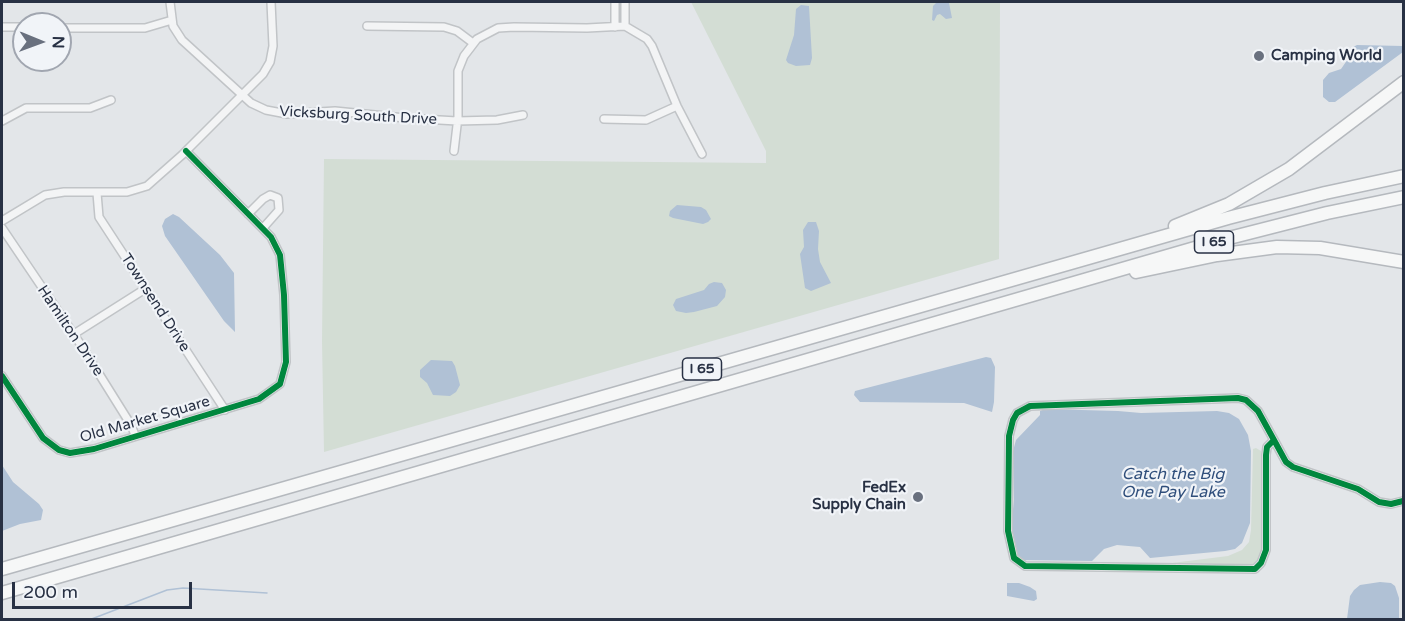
<!DOCTYPE html>
<style>
body{margin:0}
#map{position:relative;width:1405px;height:621px;overflow:hidden;background:#e3e6e9;font-family:"Varela Round",sans-serif}
canvas{display:block}
.frame{position:absolute;inset:0;border:3px solid #283144;pointer-events:none}
.north{position:absolute;left:12px;top:12px;width:60px;height:60px;box-sizing:border-box;background:#f1f4f8;border:2px solid #a1a6b0;border-radius:50%;rotate:91deg;font-size:16px;font-weight:700;line-height:24px;text-align:center;color:#283144}
.north::after{content:'';display:block;margin:auto;width:21px;height:27px;background:#69707e;clip-path:polygon(50% 0,100% 100%,50% 72%,0 100%)}
.scale{position:absolute;left:12px;top:582px;width:180px;height:27px;box-sizing:border-box;border:3px solid #283144;border-top:0;padding-left:8px;font-size:18px;line-height:21px;white-space:nowrap;color:#283144;-webkit-text-stroke:4px #f1f4f8;paint-order:stroke}
</style>
<div id="map">
<canvas width="1405" height="621"></canvas>
<div class="frame"></div>
<div class="north">N</div>
<div class="scale">200 m</div>
</div>
<script>
const g = document.querySelector('canvas').getContext('2d');
g.lineJoin = 'round';
function fill(path, color) {
  g.fillStyle = color;
  g.fill(path, 'evenodd');
}
function toPath(rows) {
  const path = new Path2D();
  for (const r of rows) {
    path.moveTo(r[0], r[1]);
    for (let i = 2; i < r.length; i += 2) path.lineTo(r[i], r[i + 1]);
  }
  return path;
}
function stroke(path, color, width, dash) {
  g.strokeStyle = color;
  g.lineWidth = width;
  g.lineCap = dash ? 'butt' : 'round';
  g.setLineDash(dash || []);
  g.stroke(path);
}
function drawText(font, color, halo, rows, align = 'center') {
  g.font = font + ' "Varela Round",sans-serif';
  g.lineWidth = 4.5;
  g.setLineDash([]);
  g.textBaseline = 'middle';
  g.strokeStyle = halo;
  g.fillStyle = color;
  for (const [text, x, y, turn = 0] of rows) {
    g.save();
    g.translate(x, y);
    g.rotate((+turn || 0) * Math.PI / 180);
    g.textAlign = isNaN(turn) ? turn : align;
    if (halo) g.strokeText(text, 0, 0);
    g.fillText(text, 0, 0);
    g.restore();
  }
}
fill(toPath([
 [691,2,1000,2,999,259,324,452,322,341,324,159,766,163,766,151],
 [1256,448,1261,451,1263,460,1262,550,1256,564,1252,566,1170,565,1172,563,1228,556,1242,550,1249,542,1251,530,1253,449]
]), '#d3ddd4');
fill(toPath([
 [937,2,949,3,952,18,946,19,940,14,937,15,934,21,932,20,933,6],
 [801,5,809,6,812,58,810,65,796,66,788,63,786,60,794,35,796,9],
 [1357,45,1403,46,1403,52,1335,102,1329,102,1323,97,1323,80,1329,73,1341,69,1350,56,1353,47],
 [677,205,701,207,706,210,711,219,708,222,703,224,673,218,669,216,670,211],
 [173,214,179,217,220,255,234,273,235,332,224,321,165,236,162,226,165,219],
 [808,222,816,222,819,231,818,249,820,262,831,283,811,291,805,288,800,254,804,247,803,230],
 [714,282,722,283,726,290,725,297,717,306,694,312,686,313,676,311,673,305,676,299,704,290,709,284],
 [986,357,991,358,995,367,994,402,992,412,964,403,860,402,854,395,855,391],
 [431,360,452,361,455,366,460,385,456,392,450,396,433,395,427,383,420,377,420,370],
 [1045,409,1118,411,1141,413,1217,411,1229,413,1239,419,1248,435,1251,451,1250,523,1242,543,1235,549,1225,551,1150,558,1140,547,1117,545,1104,549,1092,561,1022,560,1017,557,1011,528,1014,500,1013,451,1016,440,1040,415,1040,411],
 [2,465,13,482,39,504,43,510,41,520,20,524,2,531],
 [1380,582,1391,583,1395,586,1399,598,1399,619,1347,619,1350,596,1354,590,1360,585],
 [1007,583,1019,583,1030,587,1036,591,1037,599,1034,601,1007,596]
]), '#b0c1d5');
stroke(toPath([
 [89,620,167,590,183,588,267,593]
]), '#b0c1d5', 1.5);
const minor = toPath([
 [170,2,173,26,182,40,251,103,266,110,287,114,335,111,405,118,457,121,497,120,523,115],
 [367,26,444,27,457,31,473,43],
 [625,26,625,2],
 [2,27,24,27],
 [615,27,615,2],
 [60,28,145,28,172,20],
 [604,119,646,120,677,106],
 [2,121,26,108,90,108,111,100],
 [454,151,458,117,458,71,464,56,477,39,498,28,514,27,587,28,625,26,647,39,652,46,677,106,702,154],
 [97,193,99,217,225,410],
 [248,214,263,199,270,195,278,198,279,210,263,228],
 [2,221,45,195,64,192,127,192,147,186,182,155,263,74,270,62,273,46,271,2],
 [2,228,81,345,131,425,135,435],
 [74,334,145,289],
 [2,376,43,438,59,450,70,453,94,449,259,399,280,384,286,362,284,295,280,255,271,237,186,151],
 [1274,440,1267,447,1266,455,1266,550,1261,563,1255,569,1025,566,1014,558,1008,531,1009,436,1013,420,1017,413,1030,406,1238,398,1246,400,1258,411,1274,440,1286,462,1293,467,1358,489,1379,502,1391,504,1403,501]
]);
const motorway = toPath([
 [1175,226,1229,204,1289,169,1404,82],
 [1136,272,1217,255,1277,247,1320,248,1404,262],
 [2,569,1228,218,1325,193,1404,176],
 [2,593,1233,237,1327,213,1404,197]
]);
stroke(minor, '#c1c4c7', 10);
stroke(motorway, '#b5b9be', 15);
stroke(minor, '#f3f4f5', 7);
stroke(motorway, '#f6f7f7', 12);
stroke(toPath([
 [2,376,43,438,59,450,70,453,94,449,259,399,280,384,286,362,284,295,280,255,271,237,186,151],
 [1274,440,1267,447,1266,455,1266,550,1261,563,1255,569,1025,566,1014,558,1008,531,1009,436,1013,420,1017,413,1030,406,1238,398,1246,400,1258,411,1274,440,1286,462,1293,467,1358,489,1379,502,1391,504,1403,501]
]), '#00873e', 6);
for (const [x, y, r, color] of [
 [1259,56,6,"#69707e"],
 [918,497,6,"#69707e"]
]) {
  const dot = new Path2D();
  dot.arc(x, y, r, 0, 2 * Math.PI);
  g.fillStyle = color;
  g.fill(dot);
  stroke(dot, '#f1f4f8', 2);
}
for (const [x, y, w] of [
 [1214,242,39],
 [702,369,39]
]) {
  const box = new Path2D();
  box.roundRect(x - w / 2, y - 11, w, 22, 4.5);
  g.fillStyle = '#f1f4f8';
  g.fill(box);
  stroke(box, '#283144', 1.5);
}
drawText('bold 14px', '#283144', null, [
 ["I 65",1214,242],
 ["I 65",702,369]
]);
drawText('bold 15px', '#283144', '#f1f4f8', [
 ["Camping World",1271,56],
 ["FedEx",906,488,"right"],
 ["Supply Chain",906,505,"right"]
], 'left');
drawText('15px', '#283144', '#f1f4f8', [
 ["Vicksburg South Drive",358,116,3],
 ["Townsend Drive",155,303,57],
 ["Hamilton Drive",70,331,56],
 ["Old Market Square",145,420,-16]
]);
drawText('italic 16px', '#2f4e7b', '#f1f4f8', [
 ["Catch the Big",1173,475],
 ["One Pay Lake",1173,493]
]);
</script>
